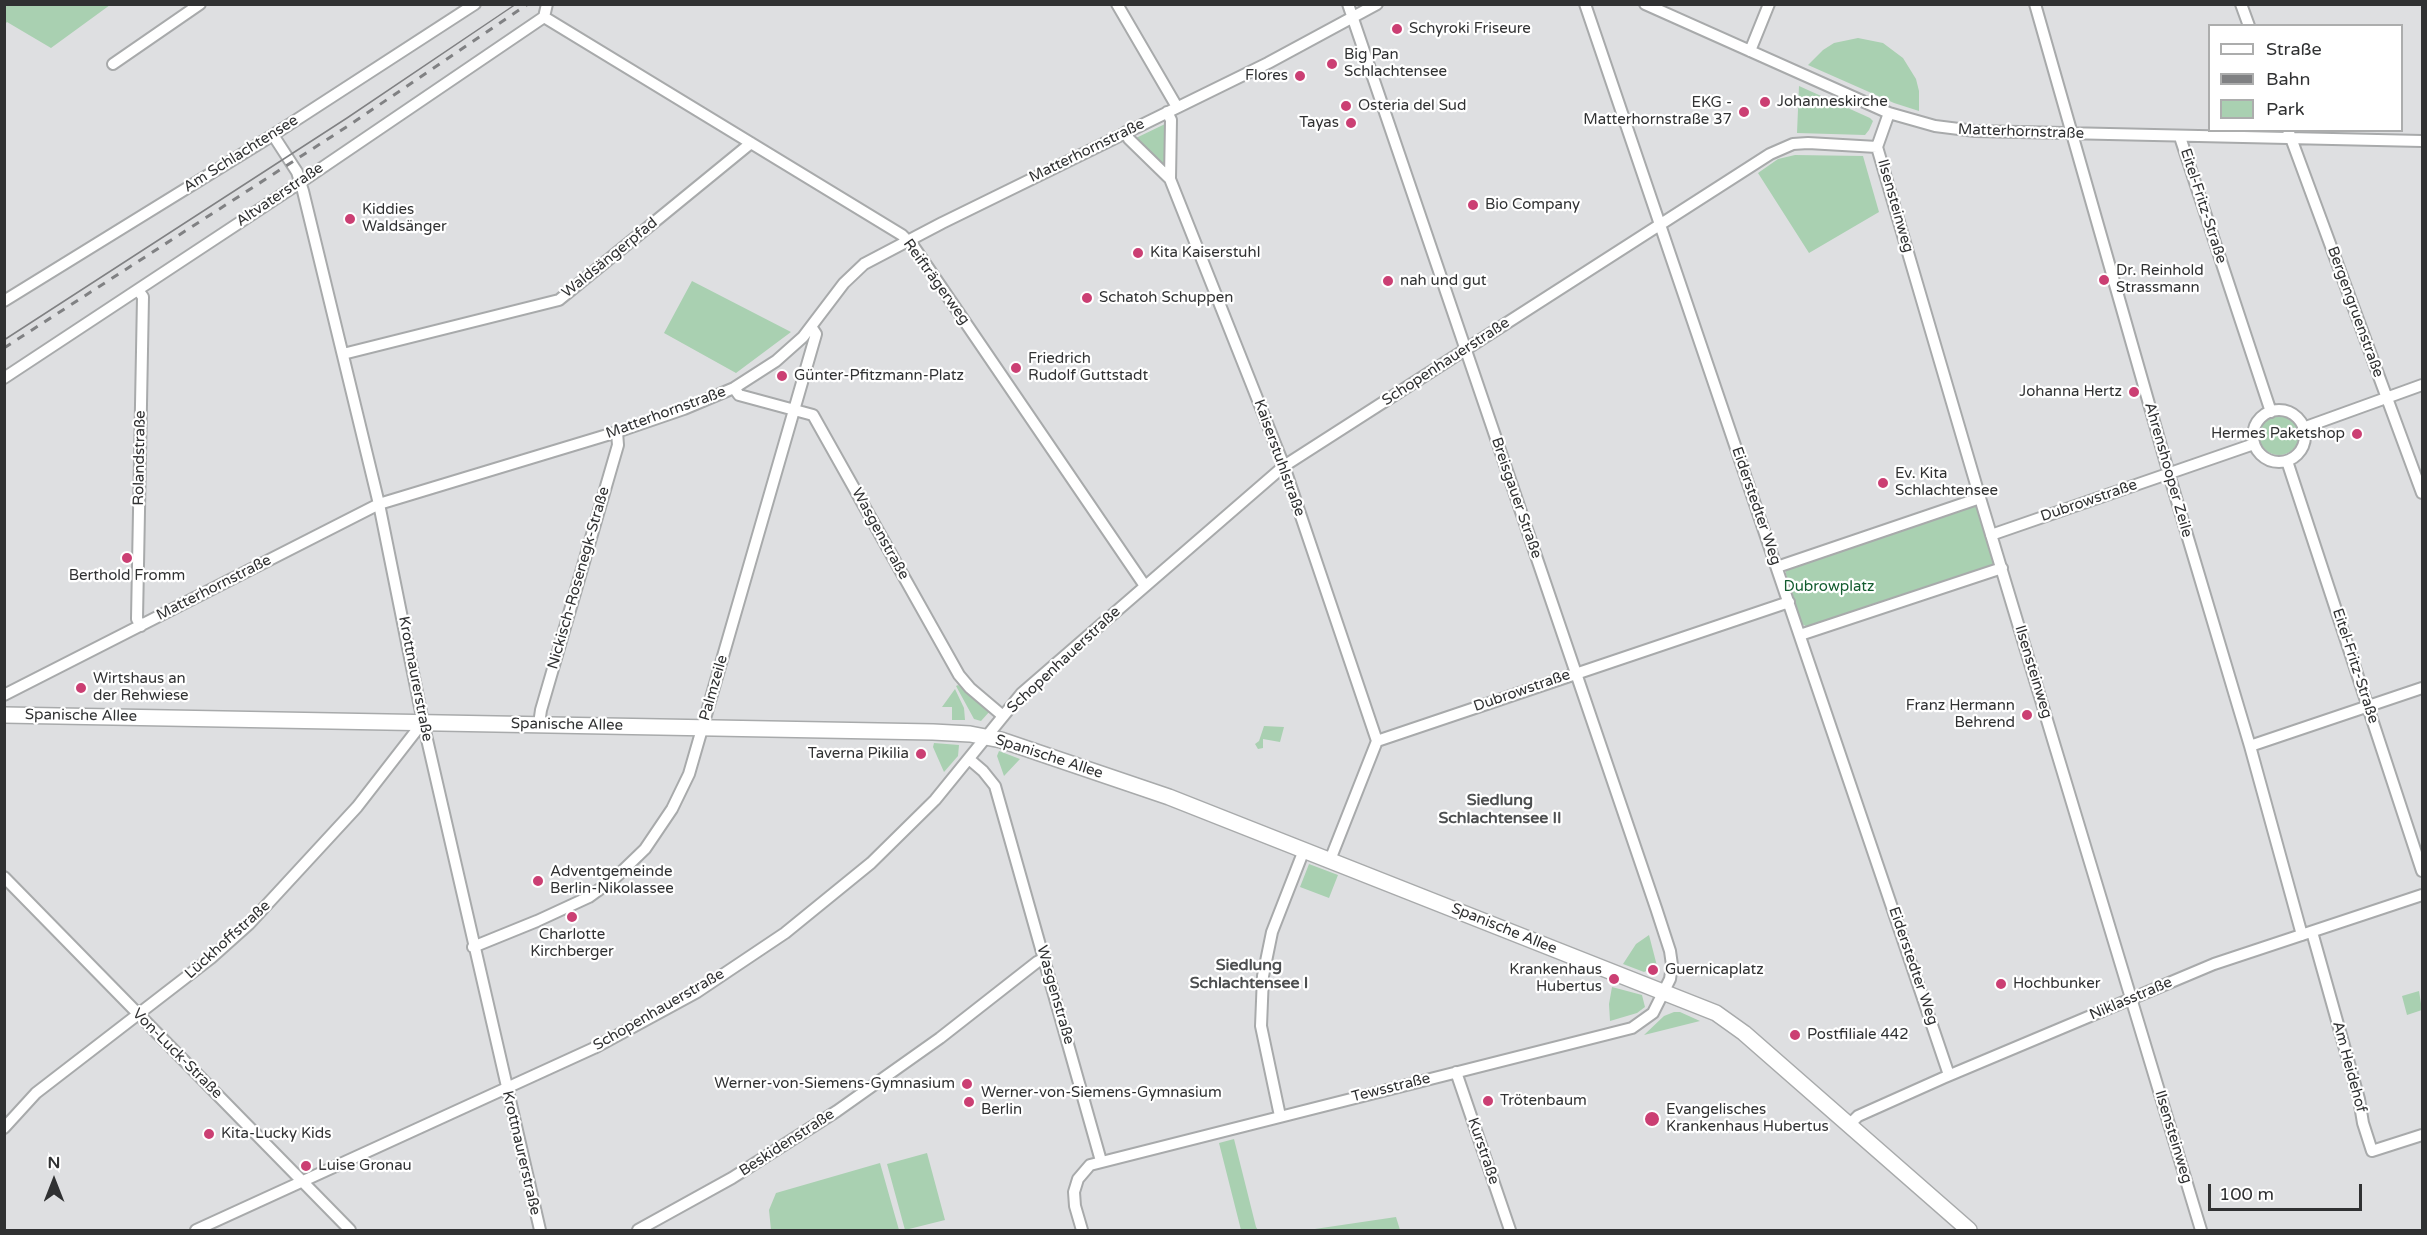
<!DOCTYPE html>
<meta charset="utf-8">
<style>
body{margin:0}
#map{position:relative;width:2427px;height:1235px;overflow:hidden;background:#dedfe1;font-family:"Varela Round",sans-serif}
canvas{display:block}
.frame{position:absolute;inset:0;border:6px solid #303132;pointer-events:none}
.legend{position:absolute;left:2208px;top:24px;width:195px;height:108px;box-sizing:border-box;background:#fff;border:2px solid #acadad;margin:0;padding:8px 10px;list-style:none;font-size:18px;color:#303132}
.legend li{display:flex;align-items:center;gap:12px;height:30px}
.legend b{width:30px;border:2px solid #acadad}
.north{position:absolute;left:24px;top:1151px;width:60px;height:60px;-webkit-text-stroke:4px #fff;paint-order:stroke;rotate:0deg;font-size:16px;font-weight:700;line-height:24px;text-align:center;color:#303132}
.north::after{content:'';display:block;margin:auto;width:21px;height:27px;background:#303132;clip-path:polygon(50% 0,100% 100%,50% 72%,0 100%)}
.scale{position:absolute;left:2208px;top:1184px;width:154px;height:27px;box-sizing:border-box;border:3px solid #303132;border-top:0;padding-left:8px;font-size:18px;line-height:21px;white-space:nowrap;color:#303132;-webkit-text-stroke:4px #fff;paint-order:stroke}
</style>
<div id="map">
<canvas width="2427" height="1235"></canvas>
<div class="frame"></div>
<ul class="legend">
<li><b style="height:8px;background:#fff"></b>Straße</li>
<li><b style="height:8px;background:#808183"></b>Bahn</li>
<li><b style="height:16px;background:#a9d0b1"></b>Park</li>
</ul>
<div class="north">N</div>
<div class="scale">100 m</div>
</div>
<script>
const g = document.querySelector('canvas').getContext('2d');
g.lineJoin = 'round';
function fill(path, color) {
  g.fillStyle = color;
  g.fill(path, 'evenodd');
}
function toPath(rows) {
  const path = new Path2D();
  for (const r of rows) {
    if (r.length === 3) {
      path.moveTo(r[0] + r[2], r[1]);
      path.arc(r[0], r[1], r[2], 0, 2 * Math.PI);
      continue;
    }
    path.moveTo(r[0], r[1]);
    for (let i = 2; i < r.length; i += 2) path.lineTo(r[i], r[i + 1]);
  }
  return path;
}
function stroke(path, color, width, dash) {
  g.strokeStyle = color;
  g.lineWidth = width;
  g.lineCap = dash ? 'butt' : 'round';
  g.setLineDash(dash || []);
  g.stroke(path);
}
function drawText(font, color, halo, rows, align = 'center') {
  g.font = font + ' "Varela Round",sans-serif';
  g.lineWidth = 4.5;
  g.setLineDash([]);
  g.textBaseline = 'middle';
  g.strokeStyle = halo;
  g.fillStyle = color;
  for (const [text, x, y, turn = 0] of rows) {
    g.save();
    g.translate(x, y);
    g.rotate((+turn || 0) * Math.PI / 180);
    g.textAlign = isNaN(turn) ? turn : align;
    if (halo) g.strokeText(text, 0, 0);
    g.fillText(text, 0, 0);
    g.restore();
  }
}
fill(toPath([
 [7,5,7,4,110,5,51,48,7,22,5,24,5,8],
 [1858,38,1883,43,1903,58,1916,79,1919,91,1919,111,1894,103,1808,65,1823,50,1834,43],
 [1799,86,1870,118,1873,121,1869,130,1865,135,1797,133],
 [1165,124,1165,165,1163,166,1136,138],
 [1795,155,1863,156,1879,212,1809,253,1758,173,1778,159],
 [692,281,791,332,736,373,664,333],
 [2279,435,20],
 [1975,504,1977,505,1994,564,1993,566,1809,628,1802,624,1786,574,1786,569],
 [958,685,990,711,981,721,974,719,956,686],
 [955,689,964,708,965,720,952,720,952,707,942,707],
 [1264,726,1284,727,1280,742,1263,739,1263,748,1258,749,1255,744,1259,741],
 [934,743,959,745,958,756,944,772,933,747],
 [999,751,1020,759,1004,776,997,756],
 [1309,864,1338,875,1329,898,1300,887],
 [1649,935,1657,966,1644,972,1623,964,1636,944],
 [1612,987,1642,995,1645,1007,1637,1013,1610,1021,1609,1004],
 [2419,991,2422,1010,2407,1015,2402,996],
 [1674,1012,1680,1012,1700,1021,1644,1035,1664,1016],
 [1234,1139,1256,1227,1258,1230,1241,1230,1219,1143],
 [927,1153,945,1220,905,1230,887,1164],
 [880,1163,899,1230,771,1230,769,1210,776,1193],
 [1396,1217,1400,1230,1308,1230]
]), '#a9d0b1');
const minor = toPath([
 [1117,4,1177,107],
 [1585,4,1949,1075],
 [1645,4,1889,113,1935,126,1975,131,2422,141],
 [2035,4,2171,481,2250,746,2302,935],
 [2241,4,2249,26],
 [544,17,902,235,914,247,1145,586],
 [1750,51,1769,4],
 [113,64,200,4],
 [1167,112,1171,120,1170,179,1284,466,1377,741],
 [1889,113,1877,147,1980,498,2201,1230],
 [2288,130,2422,493],
 [1126,132,1129,139,1170,179],
 [273,135,297,172,303,191,379,504,423,722,540,1230],
 [2180,137,2271,412],
 [138,290,143,297,137,619,141,626],
 [4,301,273,135,475,4],
 [343,354,559,300,751,143],
 [4,378,301,182,544,17,547,4],
 [734,388,739,395,813,415,959,675,970,688,1003,716],
 [2279,436,26],
 [2303,428,2422,385],
 [2287,461,2422,871],
 [1991,535,2254,444],
 [1777,567,1980,498],
 [1800,635,2002,568],
 [4,695,379,504,617,432,684,409,734,388,776,361,803,337,844,283,864,264,942,223,1268,63,1377,4],
 [539,724,541,710,618,445,617,432],
 [2250,746,2422,688],
 [969,759,983,771,995,786,1101,1161],
 [1330,860,1377,741,1789,602],
 [4,877,350,1230],
 [2312,932,2359,1099,2363,1123,2372,1151,2422,1135],
 [473,947,537,921,589,897,615,878,645,849,672,809,689,774,816,334,812,328],
 [1456,1072,1510,1230],
 [1280,1116,1261,1026,1263,976,1272,932,1304,850],
 [1849,1125,1858,1116,1943,1078,2214,964,2422,895],
 [4,1128,36,1093,211,958,249,924,357,807,423,722],
 [196,1230,594,1048,697,992,785,933,871,863,935,800,1022,693,1284,466,1770,154,1793,144,1808,143,1877,147],
 [638,1230,732,1178,837,1111,940,1038,1037,962,1045,958],
 [1082,1230,1075,1206,1074,1192,1078,1179,1090,1165,1632,1028,1653,1013,1670,979,1672,965,1670,951,1656,908,1348,4]
]);
const secondary = toPath([
 [4,715,933,732,970,734,1001,740,1169,797,1716,1013,1744,1033,1969,1230]
]);
stroke(minor, '#a8aaab', 14);
stroke(secondary, '#a8aaab', 18);
stroke(minor, '#fff', 10);
stroke(secondary, '#fff', 15);
stroke(toPath([
 [4,340,347,118,516,4]
]), '#808183', 1.5);
stroke(toPath([
 [4,348,351,124,528,4]
]), '#808183', 3, [8, 8]);
for (const [x, y, r, color] of [
 [1397,29,6,"#cb3f73"],
 [1332,64,6,"#cb3f73"],
 [1300,76,6,"#cb3f73"],
 [1765,102,6,"#cb3f73"],
 [1346,106,6,"#cb3f73"],
 [1744,112,6,"#cb3f73"],
 [1351,123,6,"#cb3f73"],
 [1473,205,6,"#cb3f73"],
 [350,219,6,"#cb3f73"],
 [1138,253,6,"#cb3f73"],
 [2104,280,6,"#cb3f73"],
 [1388,281,6,"#cb3f73"],
 [1087,298,6,"#cb3f73"],
 [1016,368,6,"#cb3f73"],
 [782,376,6,"#cb3f73"],
 [2134,392,6,"#cb3f73"],
 [2357,434,6,"#cb3f73"],
 [1883,483,6,"#cb3f73"],
 [127,558,6,"#cb3f73"],
 [81,688,6,"#cb3f73"],
 [2027,715,6,"#cb3f73"],
 [921,754,6,"#cb3f73"],
 [538,881,6,"#cb3f73"],
 [572,917,6,"#cb3f73"],
 [1653,970,6,"#cb3f73"],
 [1614,979,6,"#cb3f73"],
 [2001,984,6,"#cb3f73"],
 [1795,1035,6,"#cb3f73"],
 [967,1084,6,"#cb3f73"],
 [1488,1101,6,"#cb3f73"],
 [969,1102,6,"#cb3f73"],
 [1652,1119,8,"#cb3f73"],
 [209,1134,6,"#cb3f73"],
 [306,1166,6,"#cb3f73"]
]) {
  const dot = new Path2D();
  dot.arc(x, y, r, 0, 2 * Math.PI);
  g.fillStyle = color;
  g.fill(dot);
  stroke(dot, '#fff', 2);
}
drawText('15px', '#303132', '#fff', [
 ["Schyroki Friseure",1409,29],
 ["Big Pan",1344,55],
 ["Schlachtensee",1344,72],
 ["Flores",1288,76,"right"],
 ["Johanneskirche",1777,102],
 ["EKG -",1732,103,"right"],
 ["Matterhornstraße 37",1732,120,"right"],
 ["Osteria del Sud",1358,106],
 ["Tayas",1339,123,"right"],
 ["Bio Company",1485,205],
 ["Kiddies",362,210],
 ["Waldsänger",362,227],
 ["Kita Kaiserstuhl",1150,253],
 ["Dr. Reinhold",2116,271],
 ["Strassmann",2116,288],
 ["nah und gut",1400,281],
 ["Schatoh Schuppen",1099,298],
 ["Friedrich",1028,359],
 ["Rudolf Guttstadt",1028,376],
 ["Günter-Pfitzmann-Platz",794,376],
 ["Johanna Hertz",2122,392,"right"],
 ["Hermes Paketshop",2345,434,"right"],
 ["Ev. Kita",1895,474],
 ["Schlachtensee",1895,491],
 ["Berthold Fromm",127,576,"center"],
 ["Wirtshaus an",93,679],
 ["der Rehwiese",93,696],
 ["Franz Hermann",2015,706,"right"],
 ["Behrend",2015,723,"right"],
 ["Taverna Pikilia",909,754,"right"],
 ["Adventgemeinde",550,872],
 ["Berlin-Nikolassee",550,889],
 ["Charlotte",572,935,"center"],
 ["Kirchberger",572,952,"center"],
 ["Krankenhaus",1602,970,"right"],
 ["Hubertus",1602,987,"right"],
 ["Guernicaplatz",1665,970],
 ["Hochbunker",2013,984],
 ["Postfiliale 442",1807,1035],
 ["Werner-von-Siemens-Gymnasium",955,1084,"right"],
 ["Werner-von-Siemens-Gymnasium",981,1093],
 ["Berlin",981,1110],
 ["Trötenbaum",1500,1101],
 ["Evangelisches",1666,1110],
 ["Krankenhaus Hubertus",1666,1127],
 ["Kita-Lucky Kids",221,1134],
 ["Luise Gronau",318,1166]
], 'left');
drawText('15px', '#303132', '#fff', [
 ["Matterhornstraße",2021,132,2],
 ["Matterhornstraße",1087,151,-26],
 ["Am Schlachtensee",241,154,-32],
 ["Altvaterstraße",280,195,-34],
 ["Ilsensteinweg",1895,206,74],
 ["Eitel-Fritz-Straße",2203,206,72],
 ["Waldsängerpfad",610,258,-39],
 ["Reifträgerweg",936,282,54],
 ["Bergengruenstraße",2355,312,70],
 ["Schopenhauerstraße",1446,362,-33],
 ["Matterhornstraße",666,413,-20],
 ["Rolandstraße",140,458,-89],
 ["Kaiserstuhlstraße",1279,458,70],
 ["Ahrenshooper Zeile",2168,470,74],
 ["Breisgauer Straße",1516,498,71],
 ["Dubrowstraße",2089,501,-19],
 ["Eiderstedter Weg",1756,506,71],
 ["Wasgenstraße",880,534,61],
 ["Nickisch-Rosenegk-Straße",579,578,-74],
 ["Matterhornstraße",214,588,-27],
 ["Schopenhauerstraße",1064,660,-43],
 ["Eitel-Fritz-Straße",2355,666,72],
 ["Ilsensteinweg",2033,672,73],
 ["Krottnaurerstraße",415,679,79],
 ["Palmzeile",714,688,-74],
 ["Dubrowstraße",1522,691,-19],
 ["Spanische Allee",81,716,1],
 ["Spanische Allee",567,725,1],
 ["Spanische Allee",1049,757,18],
 ["Spanische Allee",1504,929,22],
 ["Lückhoffstraße",228,940,-42],
 ["Eiderstedter Weg",1913,966,71],
 ["Wasgenstraße",1055,995,74],
 ["Niklasstraße",2131,999,-23],
 ["Schopenhauerstraße",659,1010,-30],
 ["Von-Luck-Straße",177,1054,45],
 ["Am Heidehof",2349,1067,75],
 ["Tewsstraße",1391,1088,-14],
 ["Ilsensteinweg",2173,1137,73],
 ["Beskidenstraße",787,1143,-33],
 ["Kurstraße",1483,1151,71],
 ["Krottnaurerstraße",521,1153,77]
]);
drawText('15px', '#125b2e', '#fff', [
 ["Dubrowplatz",1829,587]
]);
drawText('bold 16px', '#4d4f50', '#fff', [
 ["Siedlung",1500,801],
 ["Schlachtensee II",1500,819],
 ["Siedlung",1249,966],
 ["Schlachtensee I",1249,984]
]);
</script>
